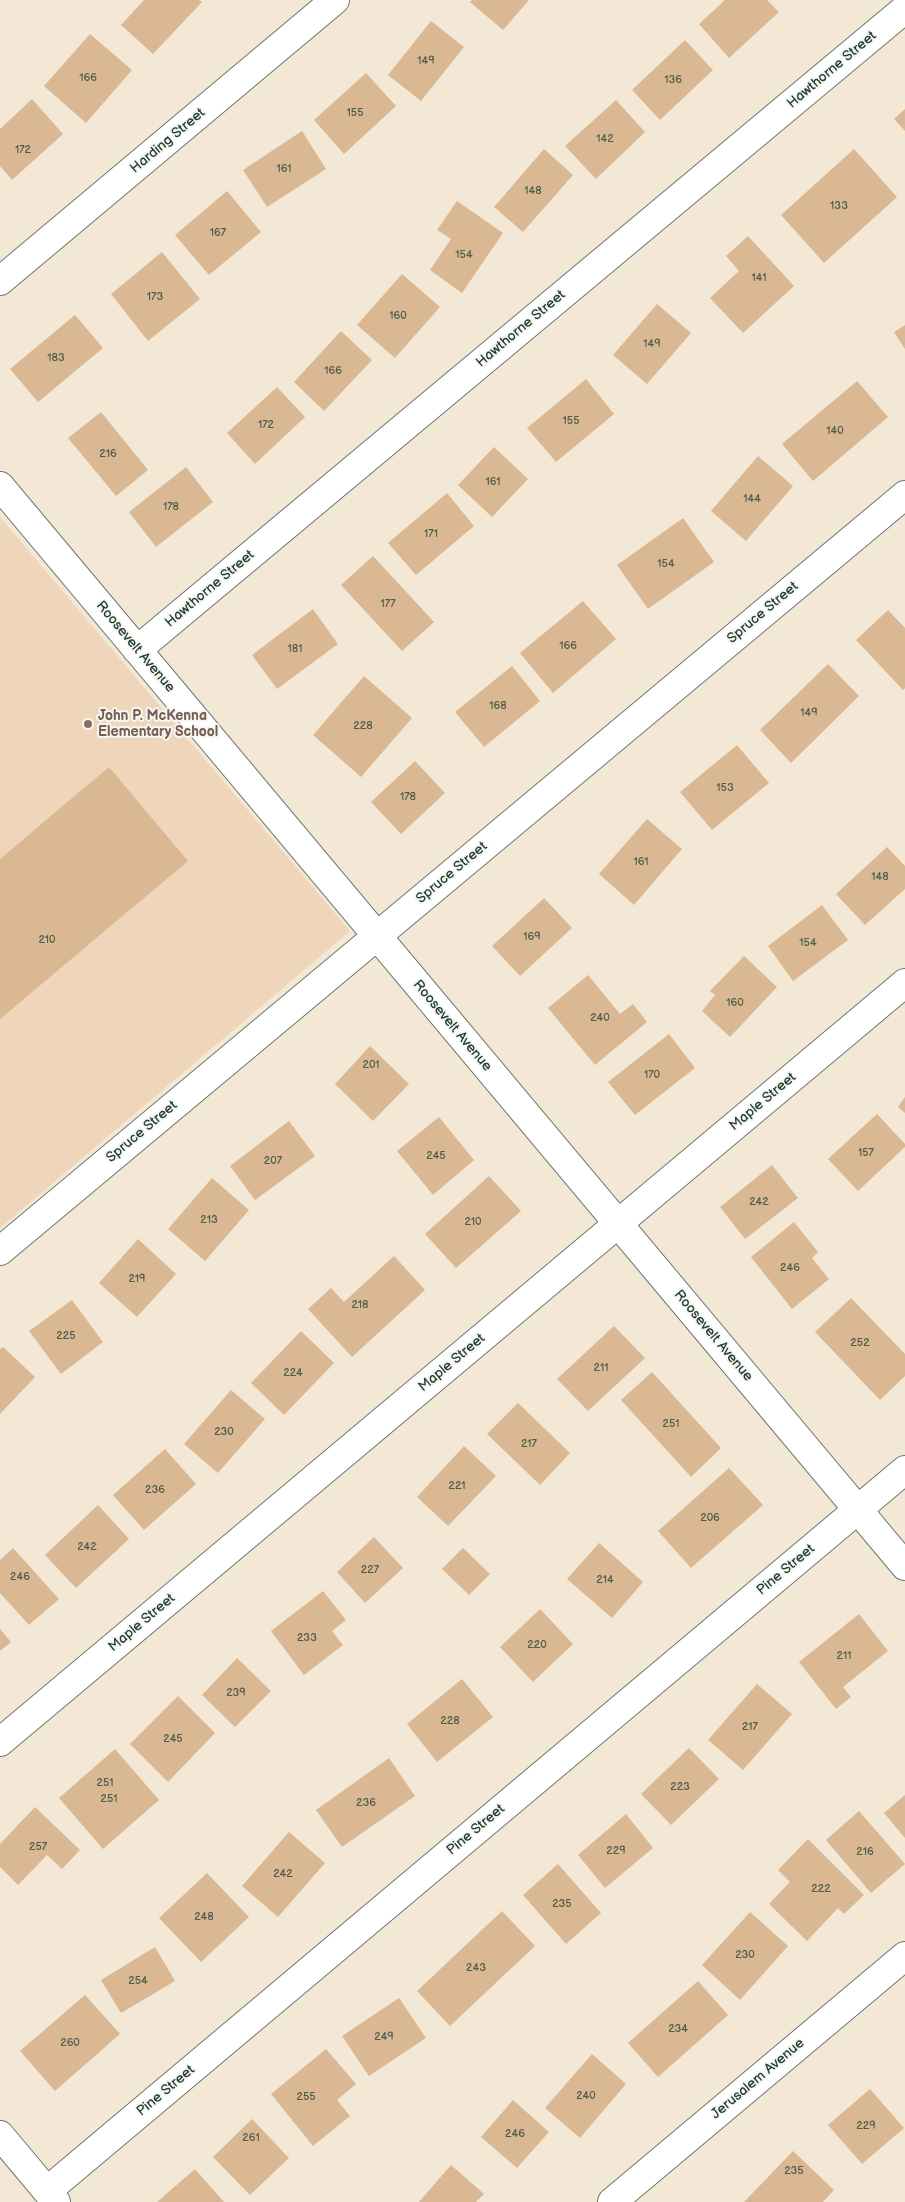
<!DOCTYPE html>
<style>
body{margin:0}
canvas{display:block;background:#f3e8d5}
</style>
<canvas width="905" height="2202"></canvas>
<script>
const g = document.querySelector('canvas').getContext('2d');
g.lineJoin = 'round';
function fill(path, color) {
  g.fillStyle = color;
  g.fill(path, 'evenodd');
}
function toPath(rows) {
  const path = new Path2D();
  for (const r of rows) {
    path.moveTo(r[0], r[1]);
    for (let i = 2; i < r.length; i += 2) path.lineTo(r[i], r[i + 1]);
  }
  return path;
}
function stroke(path, color, width, dash) {
  g.strokeStyle = color;
  g.lineWidth = width;
  g.lineCap = dash ? 'butt' : 'round';
  g.setLineDash(dash || []);
  g.stroke(path);
}
function drawText(font, color, halo, rows, align = 'center') {
  g.font = font + ' "Balsamiq Sans",sans-serif';
  g.lineWidth = 4;
  g.setLineDash([]);
  g.textBaseline = 'middle';
  g.strokeStyle = halo;
  g.fillStyle = color;
  for (const [text, x, y, turn = 0] of rows) {
    g.save();
    g.translate(x, y);
    g.rotate((+turn || 0) * Math.PI / 180);
    g.textAlign = isNaN(turn) ? turn : align;
    if (halo) g.strokeText(text, 0, 0);
    g.fillText(text, 0, 0);
    g.restore();
  }
}
fill(toPath([
 [0,517,350,931,0,1228]
]), '#efd6bb');
fill(toPath([
 [144,0,199,0,202,2,153,54,121,25],
 [472,0,529,0,503,30,470,2],
 [725,0,767,0,779,12,729,58,699,24],
 [431,21,464,47,421,101,388,75],
 [90,34,132,70,86,123,44,86],
 [685,40,713,70,660,120,632,90],
 [366,73,396,106,344,154,314,120],
 [32,99,63,134,12,180,0,166,0,129],
 [616,100,645,132,596,179,565,146],
 [905,109,905,131,894,119],
 [302,131,326,169,267,207,243,170],
 [544,149,573,175,523,232,494,207],
 [854,149,897,197,824,263,781,215],
 [227,191,261,232,209,275,175,235],
 [457,201,503,233,462,293,430,270,451,239,437,230],
 [748,236,794,286,743,333,710,298,739,271,726,256],
 [162,252,200,299,148,341,111,294],
 [402,274,440,307,395,358,357,325],
 [657,304,691,333,647,384,613,355],
 [75,315,103,348,38,402,10,369],
 [905,325,905,349,894,332],
 [341,331,372,360,324,411,294,382],
 [586,379,614,414,556,462,527,428],
 [857,381,888,417,813,481,782,444],
 [277,387,305,417,255,464,227,433],
 [101,412,148,470,116,496,68,438],
 [494,447,528,479,492,517,458,485],
 [758,456,793,486,746,541,711,511],
 [186,467,213,502,156,547,129,512],
 [447,493,474,526,416,575,388,543],
 [683,518,714,562,648,609,617,565],
 [373,556,434,622,402,651,341,585],
 [583,601,616,639,553,693,520,653],
 [313,609,338,644,277,689,252,655],
 [888,610,905,628,905,688,903,690,856,640],
 [828,664,859,696,791,763,760,730],
 [512,666,540,701,484,747,455,712],
 [364,676,412,718,361,777,313,735],
 [737,745,769,783,712,830,680,792],
 [415,761,445,793,401,834,371,802],
 [109,767,188,861,0,1019,0,859],
 [647,819,682,849,634,905,599,874],
 [887,847,905,866,905,889,865,925,836,894],
 [544,898,572,928,520,976,492,946],
 [822,905,848,940,793,981,768,946],
 [744,956,777,987,730,1037,702,1011,715,995,710,991],
 [588,975,620,1014,633,1004,647,1022,595,1065,548,1008],
 [669,1034,695,1068,635,1115,608,1082],
 [370,1046,409,1084,373,1121,335,1084],
 [905,1097,905,1113,898,1107],
 [877,1114,905,1144,905,1147,858,1191,828,1159],
 [439,1117,474,1160,433,1195,397,1151],
 [289,1121,315,1156,255,1200,230,1166],
 [772,1165,798,1198,745,1239,720,1207],
 [489,1176,521,1211,456,1268,425,1234],
 [212,1178,249,1210,205,1261,168,1229],
 [794,1222,818,1252,812,1258,829,1279,792,1309,751,1257],
 [138,1239,176,1274,137,1317,99,1283],
 [394,1256,425,1290,352,1357,308,1309,331,1288,344,1302],
 [851,1298,905,1354,905,1376,880,1400,815,1332],
 [72,1300,103,1342,61,1374,29,1331],
 [614,1326,645,1358,588,1411,557,1379],
 [301,1331,334,1363,284,1415,251,1383],
 [3,1347,35,1377,0,1414,0,1349],
 [652,1372,721,1448,691,1477,621,1400],
 [231,1390,265,1419,218,1473,184,1444],
 [518,1403,570,1453,540,1485,487,1434],
 [464,1446,496,1476,448,1526,417,1497],
 [165,1449,196,1484,144,1530,113,1495],
 [729,1468,763,1505,691,1568,658,1531],
 [98,1505,129,1539,76,1588,45,1555],
 [374,1537,403,1568,365,1603,337,1572],
 [599,1543,643,1582,612,1618,567,1579],
 [13,1548,59,1599,29,1625,0,1593,0,1560],
 [463,1548,490,1574,469,1595,442,1569],
 [323,1591,346,1620,332,1631,343,1645,304,1675,271,1631],
 [540,1609,573,1644,533,1682,500,1647],
 [859,1614,888,1651,843,1687,851,1697,836,1709,799,1662],
 [0,1629,11,1642,0,1651],
 [237,1658,271,1691,235,1727,202,1695],
 [462,1679,493,1717,437,1762,407,1724],
 [757,1684,792,1714,743,1770,708,1740],
 [178,1696,215,1733,168,1782,130,1744],
 [689,1748,719,1779,671,1825,641,1794],
 [115,1749,159,1800,103,1849,59,1798],
 [389,1758,415,1796,342,1847,316,1810],
 [905,1795,905,1838,884,1813],
 [35,1807,80,1850,62,1869,47,1855,18,1885,0,1867,0,1844],
 [859,1811,905,1864,871,1893,826,1840],
 [626,1814,653,1848,605,1888,578,1855],
 [289,1832,325,1863,278,1917,242,1886],
 [808,1839,864,1895,844,1914,838,1908,807,1941,769,1904,790,1882,778,1870],
 [558,1864,601,1913,566,1944,523,1895],
 [207,1873,249,1917,201,1962,159,1918],
 [502,1911,535,1946,450,2026,417,1991],
 [750,1912,788,1946,740,2000,702,1965],
 [155,1947,175,1981,121,2013,101,1980],
 [698,1981,728,2015,658,2077,628,2043],
 [85,1995,120,2034,55,2091,20,2051],
 [399,1998,426,2038,369,2076,342,2036],
 [326,2049,356,2084,337,2100,350,2116,313,2146,271,2094],
 [592,2054,626,2084,580,2138,545,2108],
 [870,2089,904,2128,862,2164,828,2125],
 [513,2100,549,2132,517,2168,481,2137],
 [252,2119,289,2158,250,2195,213,2157],
 [793,2151,834,2190,823,2202,744,2202],
 [451,2165,484,2194,476,2202,419,2202],
 [195,2169,224,2202,157,2202]
]), '#d9b893');
const street = toPath([
 [0,281,335,0],
 [0,486,905,1566],
 [137,650,905,9],
 [0,1251,905,495],
 [0,1742,905,983],
 [0,2135,56,2202],
 [47,2191,905,1470],
 [612,2202,905,1956]
]);
stroke(street, '#69796c', 30);
stroke(street, '#fff', 28);
for (const [x, y, r, color] of [
 [88,724,5,"#8d6e63"]
]) {
  const dot = new Path2D();
  dot.arc(x, y, r, 0, 2 * Math.PI);
  g.fillStyle = color;
  g.fill(dot);
  stroke(dot, '#f6f6f2', 2);
}
drawText('11px', '#4e5c4c', null, [
 ["149",426,61],
 ["166",88,78],
 ["136",673,80],
 ["155",355,113],
 ["142",605,139],
 ["172",23,150],
 ["161",284,169],
 ["148",533,191],
 ["133",839,206],
 ["167",218,233],
 ["154",464,255],
 ["141",759,278],
 ["173",155,297],
 ["160",398,316],
 ["149",652,344],
 ["183",56,358],
 ["166",333,371],
 ["155",571,421],
 ["172",266,425],
 ["140",835,431],
 ["216",108,454],
 ["161",493,482],
 ["144",752,499],
 ["178",171,507],
 ["171",431,534],
 ["154",666,564],
 ["177",388,604],
 ["166",568,646],
 ["181",295,649],
 ["168",498,706],
 ["149",809,713],
 ["228",363,726],
 ["153",725,788],
 ["178",408,797],
 ["161",641,862],
 ["148",880,877],
 ["169",532,937],
 ["210",47,940],
 ["154",808,943],
 ["160",735,1003],
 ["240",600,1018],
 ["201",371,1065],
 ["170",652,1075],
 ["157",866,1153],
 ["245",436,1156],
 ["207",273,1161],
 ["242",759,1202],
 ["213",209,1220],
 ["210",473,1222],
 ["246",790,1268],
 ["219",137,1279],
 ["218",360,1305],
 ["225",66,1336],
 ["252",860,1343],
 ["211",601,1368],
 ["224",293,1373],
 ["251",671,1424],
 ["230",224,1432],
 ["217",529,1444],
 ["221",457,1486],
 ["236",155,1490],
 ["206",710,1518],
 ["242",87,1547],
 ["227",370,1570],
 ["246",20,1577],
 ["214",605,1580],
 ["233",307,1638],
 ["220",537,1645],
 ["211",844,1656],
 ["239",236,1693],
 ["228",450,1721],
 ["217",750,1727],
 ["245",173,1739],
 ["251",105,1783],
 ["223",680,1787],
 ["251",109,1799],
 ["236",366,1803],
 ["257",38,1847],
 ["229",616,1851],
 ["216",865,1852],
 ["242",283,1874],
 ["222",821,1889],
 ["235",562,1904],
 ["248",204,1917],
 ["230",745,1955],
 ["243",476,1968],
 ["254",138,1981],
 ["234",678,2029],
 ["249",384,2037],
 ["260",70,2043],
 ["240",586,2096],
 ["255",306,2097],
 ["229",866,2126],
 ["246",515,2134],
 ["261",251,2138],
 ["235",794,2171]
]);
drawText('14px', '#1f3d34', '#f6f6f2', [
 ["Hawthorne Street",832,70,-40],
 ["Harding Street",168,141,-40],
 ["Hawthorne Street",521,329,-40],
 ["Hawthorne Street",210,589,-40],
 ["Spruce Street",763,613,-40],
 ["Roosevelt Avenue",135,647,50],
 ["Spruce Street",452,873,-40],
 ["Roosevelt Avenue",452,1026,50],
 ["Maple Street",763,1102,-40],
 ["Spruce Street",142,1132,-40],
 ["Roosevelt Avenue",713,1336,50],
 ["Maple Street",452,1363,-40],
 ["Pine Street",786,1570,-40],
 ["Maple Street",142,1623,-40],
 ["Pine Street",476,1830,-40],
 ["Jerusalem Avenue",758,2079,-40],
 ["Pine Street",166,2091,-40]
]);
drawText('bold 14px', '#785e54', '#f6f6f2', [
 ["John P. McKenna",98,716],
 ["Elementary School",98,732]
], 'left');
</script>
